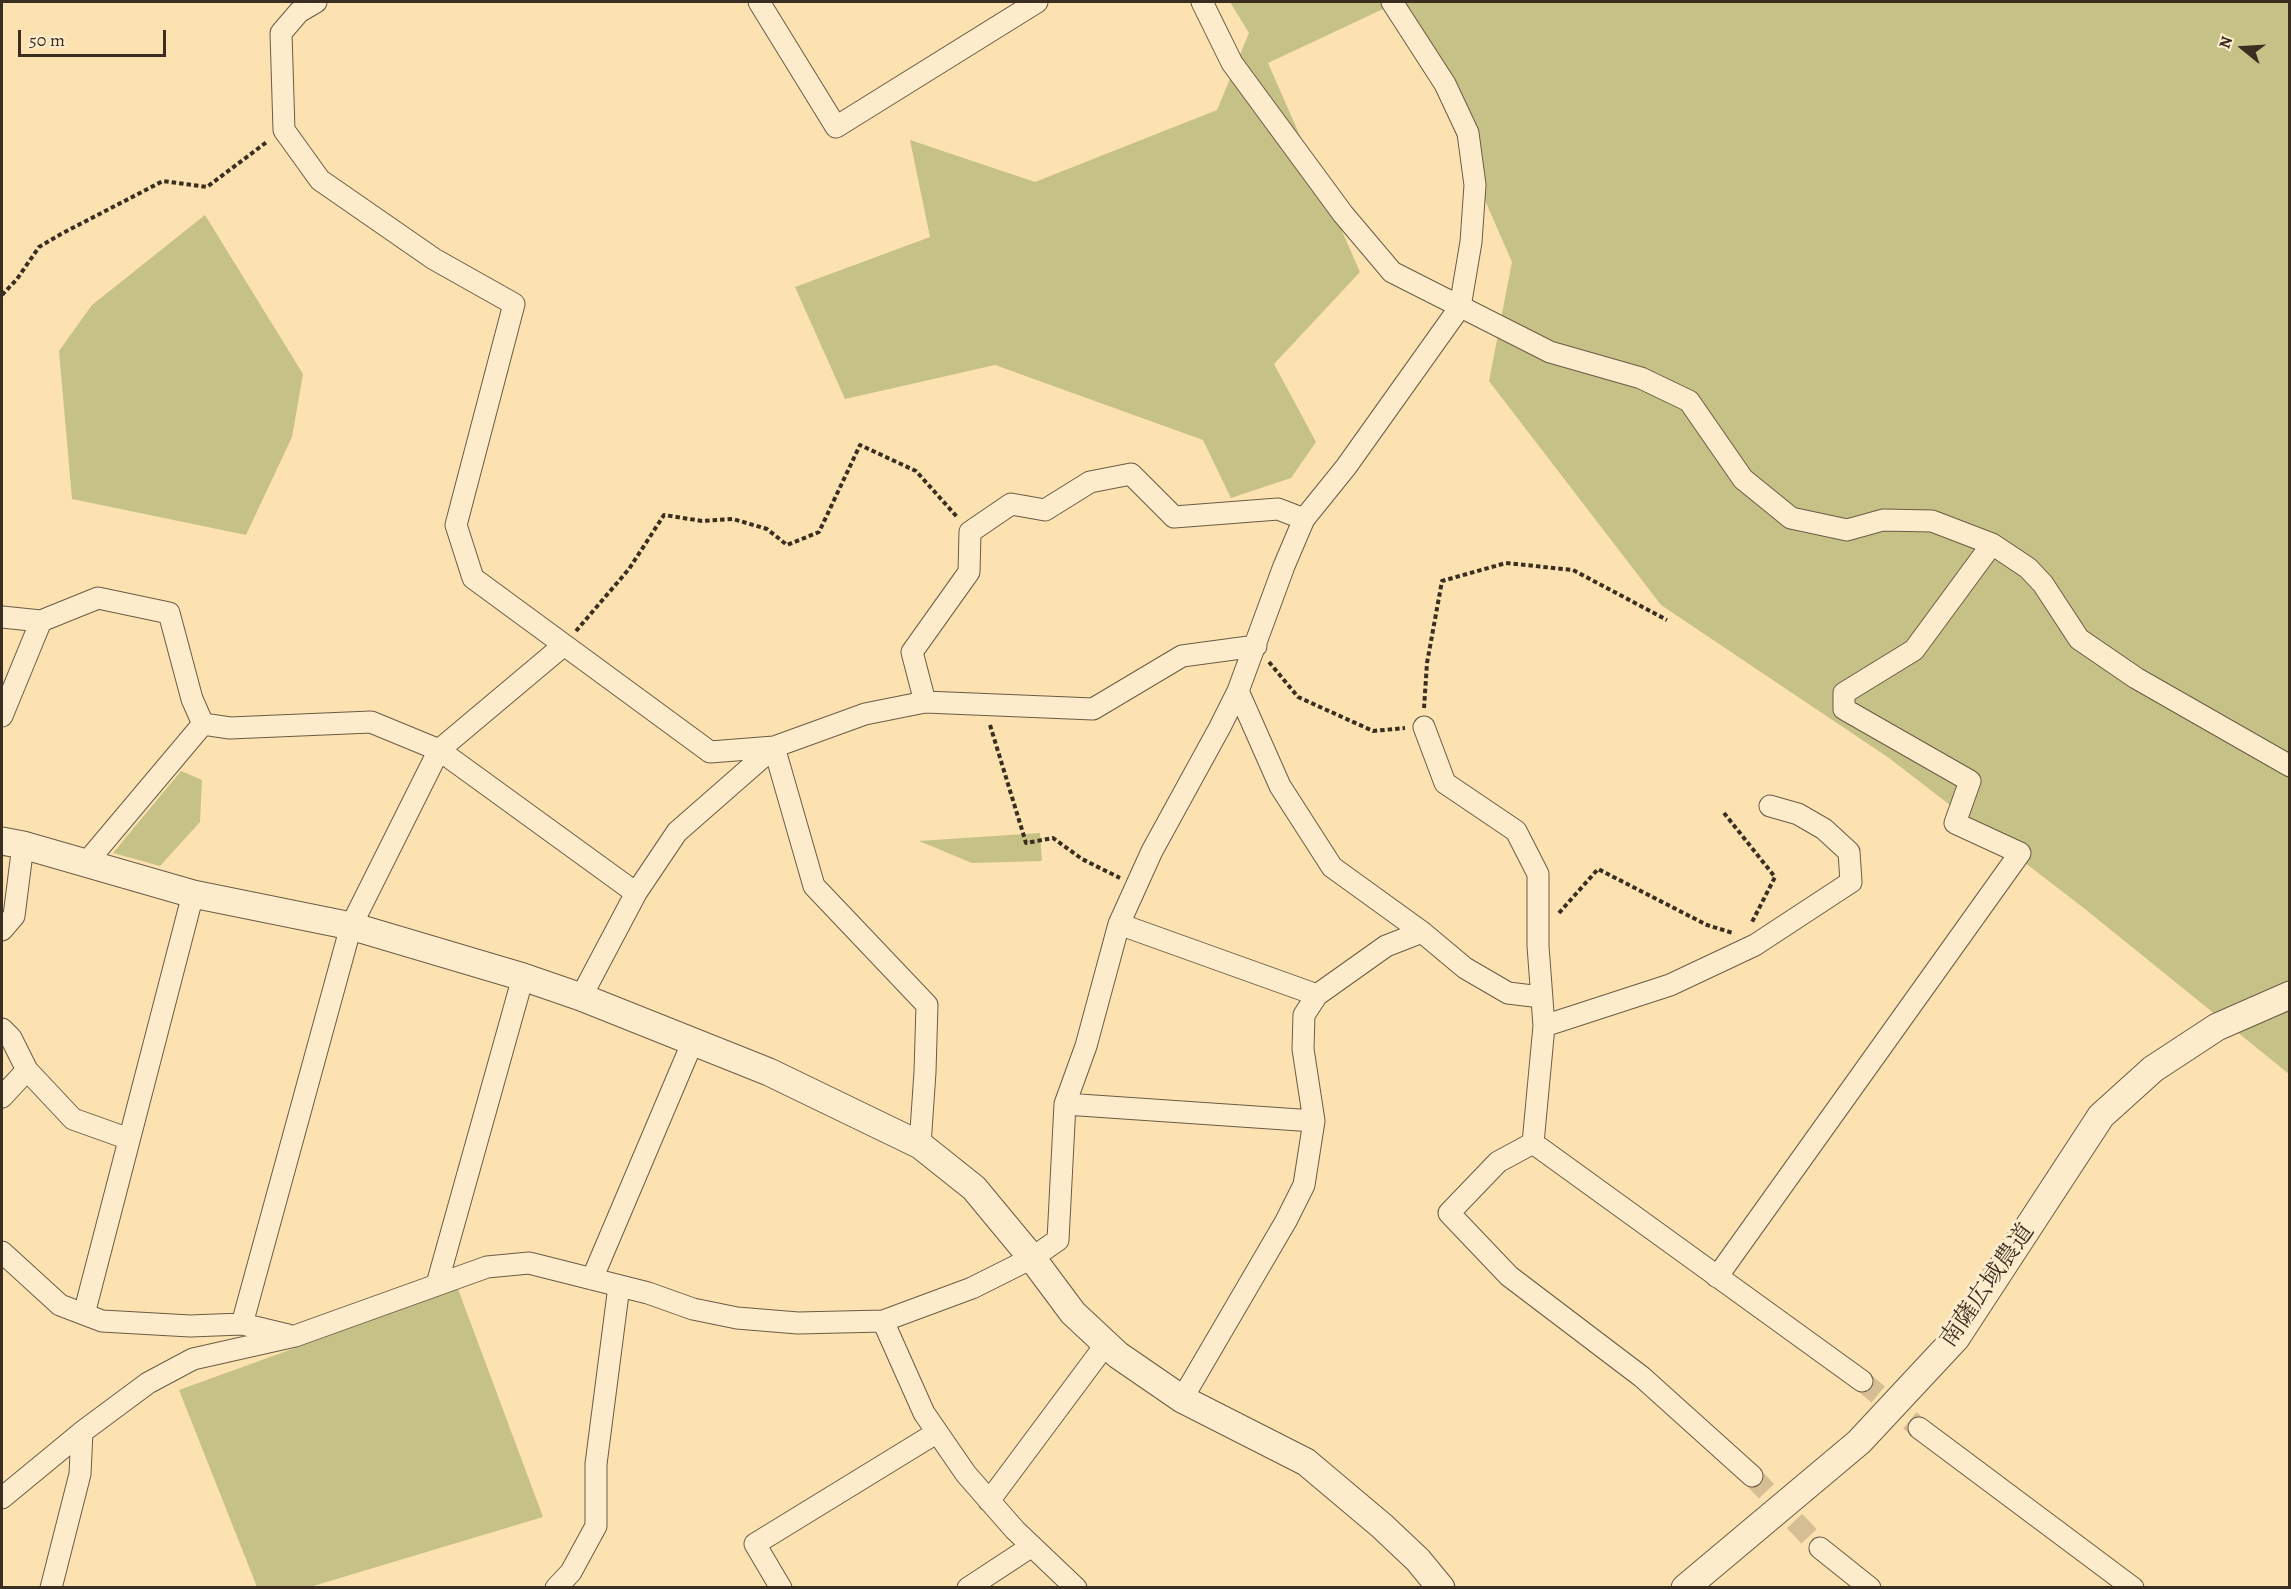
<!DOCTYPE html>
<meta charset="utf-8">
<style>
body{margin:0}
#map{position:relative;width:2291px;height:1589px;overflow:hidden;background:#fce2b1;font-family:Alegreya,serif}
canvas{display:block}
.frame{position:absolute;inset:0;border:3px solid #3a2e21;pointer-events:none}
.north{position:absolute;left:2213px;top:18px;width:60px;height:60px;-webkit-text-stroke:4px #fdeccc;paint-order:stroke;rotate:288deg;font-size:16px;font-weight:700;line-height:24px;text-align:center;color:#3a2e21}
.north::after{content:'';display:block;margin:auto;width:21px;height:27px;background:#3a2e21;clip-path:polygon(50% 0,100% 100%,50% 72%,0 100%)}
.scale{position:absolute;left:18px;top:30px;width:148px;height:27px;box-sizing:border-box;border:3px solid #3a2e21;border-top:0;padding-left:8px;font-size:18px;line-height:21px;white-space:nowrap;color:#3a2e21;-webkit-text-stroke:4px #fdeccc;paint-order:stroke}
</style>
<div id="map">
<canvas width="2291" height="1589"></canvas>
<div class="frame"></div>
<div class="north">N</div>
<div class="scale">50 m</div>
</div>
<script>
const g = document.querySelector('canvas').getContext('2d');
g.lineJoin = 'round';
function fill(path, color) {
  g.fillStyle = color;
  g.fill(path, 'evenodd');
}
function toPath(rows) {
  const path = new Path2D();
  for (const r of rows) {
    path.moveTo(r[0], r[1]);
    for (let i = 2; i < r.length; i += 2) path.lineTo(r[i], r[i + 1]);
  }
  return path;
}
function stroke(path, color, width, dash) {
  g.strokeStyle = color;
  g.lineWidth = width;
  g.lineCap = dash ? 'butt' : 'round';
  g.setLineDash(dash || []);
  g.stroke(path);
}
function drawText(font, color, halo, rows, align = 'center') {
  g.font = font + ' Alegreya,"Noto Serif JP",serif';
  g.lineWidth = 6;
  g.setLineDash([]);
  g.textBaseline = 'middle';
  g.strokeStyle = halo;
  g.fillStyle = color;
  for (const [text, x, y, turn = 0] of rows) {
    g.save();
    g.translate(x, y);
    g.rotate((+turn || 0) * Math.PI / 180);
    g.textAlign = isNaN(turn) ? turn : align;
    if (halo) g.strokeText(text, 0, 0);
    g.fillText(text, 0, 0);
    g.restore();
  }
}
fill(toPath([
 [1230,2,2289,2,2289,1074,2085,909,1889,758,1661,605,1489,381,1512,262,1398,2,1268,63,1360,272,1274,364,1316,442,1291,478,1231,498,1203,440,995,365,845,399,795,287,930,237,910,140,1035,182,1217,110,1249,33],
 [205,215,303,374,292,437,246,535,72,499,59,351,92,305],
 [181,771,202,780,200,822,160,866,113,853],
 [1040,833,1042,861,972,863,919,841],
 [458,1289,543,1517,310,1587,257,1587,179,1390]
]), '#c6c187');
stroke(toPath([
 [1862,1381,1919,1428],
 [1752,1476,1820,1548]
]), '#d5be94', 21, [21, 10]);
const minor = toPath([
 [316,2,299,12,281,33,284,130,320,180,434,259,514,304,456,525,473,578,710,752,774,747,865,714,925,702,1093,709,1182,656,1256,646],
 [759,2,836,127,1037,2],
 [1202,2,1232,63,1343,214,1392,272,1550,352,1641,378,1689,401,1743,479,1791,518,1847,530,1883,520,1932,521,1992,544,2028,568,2043,584,2079,639,2136,678,2290,766],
 [2,617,41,621],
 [1238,691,1280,786,1332,867,1422,932,1465,968,1508,993,1541,997],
 [925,702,912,652,969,572,970,532,1011,504,1045,510,1090,482,1131,474,1174,517,1278,509,1304,519],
 [2,716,41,621,98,598,169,613,192,699,203,724,230,728,371,722,439,750,636,893,581,997],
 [1424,727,1445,783,1516,831,1538,874,1538,946,1544,1026,1533,1143],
 [774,747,814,886,927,1005,925,1072,920,1145],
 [86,863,203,724],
 [636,893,677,832,774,747],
 [1119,924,1317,995],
 [2,930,14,916,23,845],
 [1544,1026,1670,985,1755,945,1851,882,1849,852,1824,829,1798,814,1770,806],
 [2,1029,11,1038,27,1070,73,1119,129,1139],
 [2,1097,27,1070],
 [1065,1104,1314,1121],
 [1533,1143,1498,1162,1449,1213,1509,1276,1642,1377,1752,1476],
 [1533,1143,1862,1381],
 [2,1252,60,1305,102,1321,190,1326,242,1324,288,1335],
 [1717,1277,2020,853,1955,823,1970,781,1844,709,1844,693,1914,650,1992,544],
 [592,1279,693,1041],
 [437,1284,523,977],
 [84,1314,193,894],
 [883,1321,924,1413,966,1474,1015,1530,1076,1588],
 [242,1324,351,926,439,750,564,645],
 [1182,1399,1286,1221,1304,1185,1314,1121,1303,1049,1304,1015,1317,995,1386,946,1422,932],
 [1919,1428,2133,1588],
 [2,1498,82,1432],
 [989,1501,1106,1344],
 [1820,1548,1870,1588],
 [51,1588,80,1474,82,1432,148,1383,193,1359,295,1336,487,1267,529,1263,648,1293,693,1309,737,1318,798,1323,883,1321,972,1288,1032,1258,1058,1240,1065,1104,1086,1046,1119,924,1152,851,1220,727,1238,691,1284,566,1304,519,1346,467,1460,307,1471,242,1475,185,1468,133,1445,84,1392,2],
 [556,1588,571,1572,596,1526,596,1464,619,1286],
 [781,1588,755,1544,936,1433],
 [968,1588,1032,1546]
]);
const tertiary = toPath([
 [2,841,23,845,193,894,351,926,523,977,581,997,769,1072,920,1145,974,1188,1032,1258,1073,1313,1118,1355,1182,1399,1306,1462,1382,1526,1418,1560,1441,1588],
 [1685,1588,1859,1442,1956,1338,2101,1116,2153,1069,2217,1027,2290,995]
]);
stroke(minor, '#6a5b45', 23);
stroke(tertiary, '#6a5b45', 29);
stroke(toPath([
 [2,295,17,279,39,247,61,234,163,181,207,187,268,141],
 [576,631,629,569,664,515,702,521,733,519,767,529,787,545,819,532,860,445,916,471,958,518],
 [1269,662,1298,697,1373,731,1405,728],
 [1424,708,1427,663,1442,581,1506,563,1573,570,1667,620],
 [990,725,1026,843,1053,838,1082,859,1120,878],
 [1724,813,1775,877,1751,924],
 [1559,913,1598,869,1707,925,1733,933]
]), '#3a2e21', 4, [4.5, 3]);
stroke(minor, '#fdeccc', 21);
stroke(tertiary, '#fdeccc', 27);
drawText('24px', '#3a2e21', '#fdeccc', [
 ["南薩広域農道",1988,1286,-55]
]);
</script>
